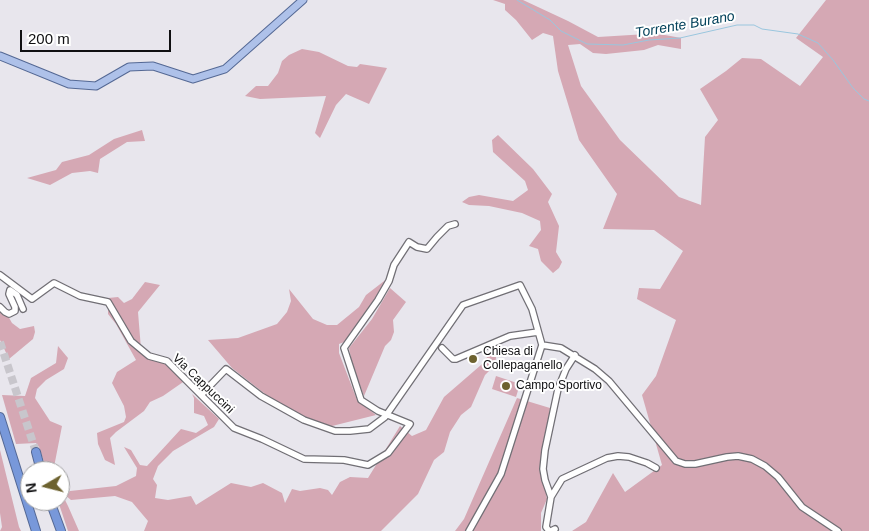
<!DOCTYPE html>
<style>
body{margin:0}
#map{position:relative;width:869px;height:531px;overflow:hidden;background:#e8e6ed;font-family:Helvetica,sans-serif}
canvas{display:block}
.north{position:absolute;left:20px;top:461px;width:50px;height:50px;box-sizing:border-box;background:#fff;border:1px solid #9f9fa0;border-radius:50%;rotate:262deg;font-size:14px;font-weight:700;line-height:20px;text-align:center;color:#101012}
.north::after{content:'';display:block;margin:auto;width:18px;height:22px;background:#6d622f;clip-path:polygon(50% 0,100% 100%,50% 72%,0 100%)}
.scale{position:absolute;left:20px;top:30px;width:151px;height:22px;box-sizing:border-box;border:2px solid #101012;border-top:0;padding-left:6px;font-size:15px;line-height:18px;white-space:nowrap;color:#101012;-webkit-text-stroke:4px #fff;paint-order:stroke}
</style>
<div id="map">
<canvas width="869" height="531"></canvas>
<div class="north">N</div>
<div class="scale">200 m</div>
</div>
<script>
const g = document.querySelector('canvas').getContext('2d');
g.lineJoin = 'round';
function fill(path, color) {
  g.fillStyle = color;
  g.fill(path, 'evenodd');
}
function toPath(rows) {
  const path = new Path2D();
  for (const r of rows) {
    path.moveTo(r[0], r[1]);
    for (let i = 2; i < r.length; i += 2) path.lineTo(r[i], r[i + 1]);
  }
  return path;
}
function stroke(path, color, width, dash) {
  g.strokeStyle = color;
  g.lineWidth = width;
  g.lineCap = dash ? 'butt' : 'round';
  g.setLineDash(dash || []);
  g.stroke(path);
}
function drawText(font, color, halo, rows, align = 'center') {
  g.font = font + ' Helvetica,sans-serif';
  g.lineWidth = 4;
  g.setLineDash([]);
  g.textBaseline = 'middle';
  g.strokeStyle = halo;
  g.fillStyle = color;
  for (const [text, x, y, turn = 0] of rows) {
    g.save();
    g.translate(x, y);
    g.rotate((+turn || 0) * Math.PI / 180);
    g.textAlign = isNaN(turn) ? turn : align;
    if (halo) g.strokeText(text, 0, 0);
    g.fillText(text, 0, 0);
    g.restore();
  }
}
fill(toPath([
 [493,0,523,0,568,21,598,37,647,34,665,35,681,38,681,49,658,45,644,50,606,54,593,53,580,44,568,45,581,86,620,140,679,197,701,205,705,137,718,120,700,89,726,71,742,58,761,59,800,86,823,57,796,38,826,0,869,0,869,531,572,531,586,522,613,473,625,492,662,465,642,395,656,376,676,320,637,299,639,288,660,289,683,251,654,230,603,229,617,194,579,140,558,71,553,36,543,33,532,40,516,20,505,10,505,4],
 [302,49,319,52,348,66,357,67,360,64,387,68,369,104,346,94,336,105,320,138,315,133,326,96,260,99,245,96,256,86,268,86,278,73,282,61,289,55],
 [142,130,145,141,127,142,100,159,98,173,90,171,72,173,50,185,27,178,56,170,62,162,89,155,114,139],
 [498,135,533,169,552,194,548,202,559,226,556,252,562,262,559,268,553,273,541,261,538,249,529,246,541,230,540,221,522,213,489,206,469,205,462,202,469,197,479,195,513,201,528,190,525,181,493,152,492,140],
 [388,278,375,301,347,341,339,344,339,353,357,400,376,415,332,426,325,425,288,412,232,368,208,340,238,338,277,324,287,312,291,301,289,289,313,319,327,325,337,325,359,307,366,295],
 [145,282,160,285,138,312,141,349,172,366,186,380,163,396,150,402,144,411,116,432,110,438,115,465,105,460,98,444,97,433,124,422,126,417,124,406,112,383,117,372,136,360,116,324,108,314,108,298,118,297,124,303,132,299],
 [390,288,406,302,393,320,394,332,391,340,385,346,364,396,352,363,349,348,372,319],
 [0,302,12,323,20,329,34,326,35,332,33,339,9,359,0,340],
 [498,343,495,365,485,375,471,407,461,415,450,432,444,452,434,460,418,494,381,531,144,531,148,521,132,502,115,496,71,500,65,495,70,491,116,486,136,476,137,468,124,447,131,450,140,465,147,466,181,429,196,433,208,425,204,416,194,413,194,398,192,394,219,419,214,427,173,451,158,466,153,479,157,485,155,498,168,500,191,496,196,505,231,483,251,487,263,483,282,493,285,503,292,489,300,491,320,488,328,490,332,495,340,482,350,477,368,478,400,426,412,436,426,430,444,397,481,365],
 [58,346,68,358,64,369,46,380,37,389,35,398,50,421,62,426,54,467,55,471,47,471,39,447,36,443,16,444,2,395,25,396,31,378,56,363],
 [496,376,520,384,516,397,492,389],
 [517,398,550,408,542,469,547,499,541,513,541,531,455,531,464,519],
 [0,450,19,527,21,531,0,531,2,527,0,513],
 [60,490,68,506,79,531,68,531,58,501,60,501]
]), '#d5a8b4');
stroke(toPath([
 [517,0,550,20,561,31,587,44,623,45,649,40,680,38,737,25,754,25,762,29,798,34,818,43,833,60,853,88,864,99,869,101]
]), '#9ac6de', 1);
stroke(toPath([
 [0,342,36,452]
]), '#c8c6cc', 8, [8, 4]);
const minor = toPath([
 [0,275,32,299,54,283,80,296,108,302,131,341,149,356,167,361,234,428,262,439,304,459,344,460,368,465,388,453,410,424,378,411,361,400,344,348,378,300,389,281,394,265,409,242,417,247,427,249,437,237,448,226,455,224],
 [0,307,5,312,9,314,15,311,15,307,9,294,10,290,17,295,23,309],
 [542,345,561,348,595,369,609,381,676,461,685,464,695,464,727,457,738,456,752,459,765,466,778,477,802,507,838,531],
 [442,348,453,359,456,359,510,336,538,332],
 [201,395,226,369,261,396,304,420,335,431,350,431,369,429,385,417,463,305,520,285,532,309,542,345,501,474,469,531],
 [551,497,545,480,543,469,545,450,558,389,566,369,575,355],
 [549,531,546,527,551,497,562,479,607,458,618,456,629,457,647,463,656,468],
 [551,531,555,529]
]);
const major = toPath([
 [0,56,69,84,96,86,129,67,153,66,193,79,225,69,303,0]
]);
const highway = toPath([
 [0,417,36,531],
 [36,452,41,471],
 [50,501,61,531]
]);
stroke(minor, '#716f75', 8);
stroke(major, '#546894', 9);
stroke(highway, '#546894', 10);
stroke(minor, '#fff', 5.5);
stroke(major, '#aec1e9', 7);
stroke(highway, '#7898da', 8);
for (const [x, y, r, color] of [
 [473,359,5,"#6d622f"],
 [506,386,5,"#6d622f"]
]) {
  const dot = new Path2D();
  dot.arc(x, y, r, 0, 2 * Math.PI);
  g.fillStyle = color;
  g.fill(dot);
  stroke(dot, '#fff', 2);
}
drawText('12px', '#101012', '#fff', [
 ["Chiesa di",483,352],
 ["Collepaganello",483,366],
 ["Campo Sportivo",516,386]
], 'left');
drawText('12px', '#101012', '#fff', [
 ["Via Cappuccini",203,384,44]
]);
drawText('italic 14px', '#05435c', '#fff', [
 ["Torrente Burano",685,25,-10]
]);
</script>
